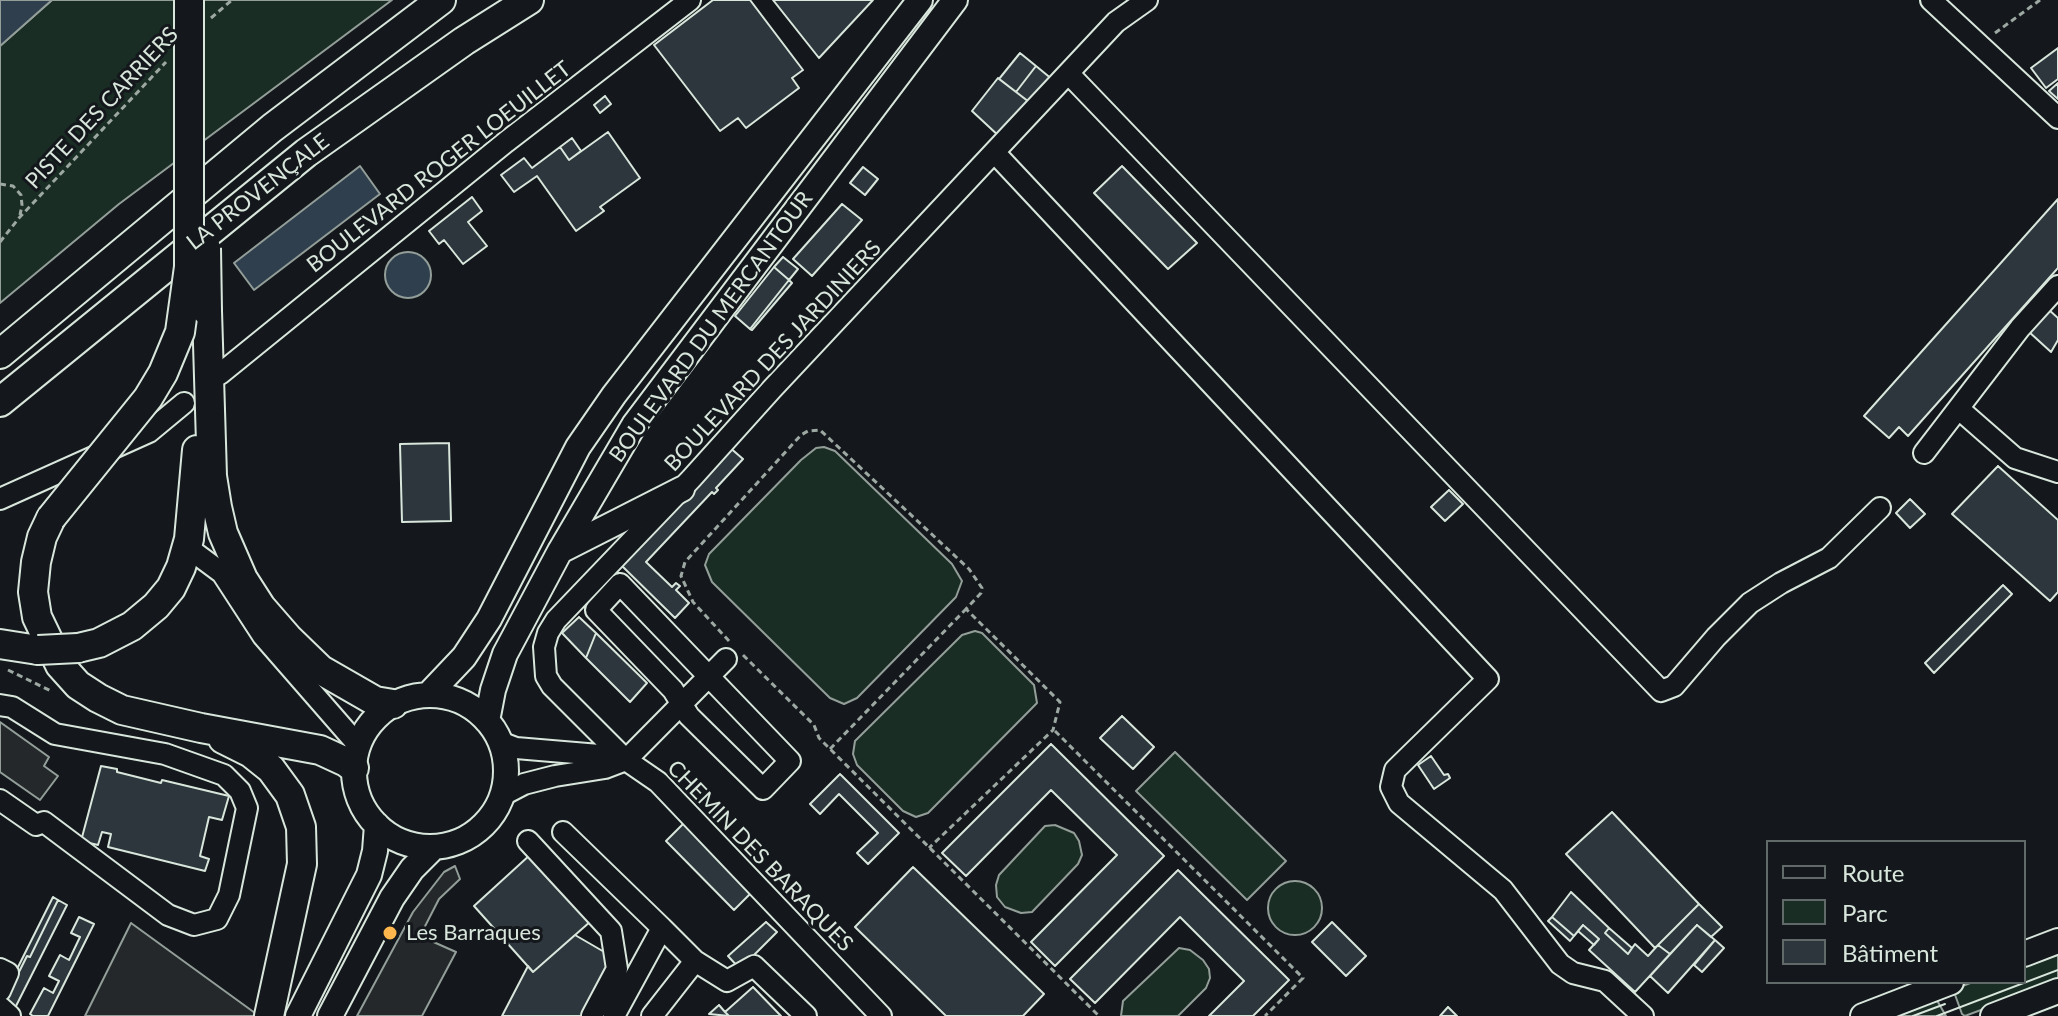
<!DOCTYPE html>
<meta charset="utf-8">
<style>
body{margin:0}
#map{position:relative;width:2058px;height:1016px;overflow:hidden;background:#14181c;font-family:Lato,sans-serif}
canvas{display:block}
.legend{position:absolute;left:1766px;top:840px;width:260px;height:144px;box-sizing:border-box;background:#14181c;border:2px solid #626a69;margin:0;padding:10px 14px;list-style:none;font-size:24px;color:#d8e6dc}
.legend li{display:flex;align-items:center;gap:16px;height:40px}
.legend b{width:40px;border:2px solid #626a69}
</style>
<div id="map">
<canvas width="2058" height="1016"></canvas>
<ul class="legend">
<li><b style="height:10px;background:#14181c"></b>Route</li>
<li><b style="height:22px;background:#1a2d24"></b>Parc</li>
<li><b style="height:22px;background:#2c363c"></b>Bâtiment</li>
</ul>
</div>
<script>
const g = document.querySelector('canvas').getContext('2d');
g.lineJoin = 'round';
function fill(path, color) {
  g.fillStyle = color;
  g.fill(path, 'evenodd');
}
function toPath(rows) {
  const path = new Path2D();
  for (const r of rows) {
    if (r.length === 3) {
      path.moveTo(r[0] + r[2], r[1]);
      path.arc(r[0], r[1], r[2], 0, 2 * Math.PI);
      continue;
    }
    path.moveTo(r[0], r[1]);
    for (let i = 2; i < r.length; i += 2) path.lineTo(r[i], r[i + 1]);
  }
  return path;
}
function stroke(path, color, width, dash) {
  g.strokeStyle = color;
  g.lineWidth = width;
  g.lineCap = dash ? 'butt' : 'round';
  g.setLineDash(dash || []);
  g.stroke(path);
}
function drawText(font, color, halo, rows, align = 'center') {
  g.font = font + ' Lato,sans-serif';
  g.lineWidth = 6;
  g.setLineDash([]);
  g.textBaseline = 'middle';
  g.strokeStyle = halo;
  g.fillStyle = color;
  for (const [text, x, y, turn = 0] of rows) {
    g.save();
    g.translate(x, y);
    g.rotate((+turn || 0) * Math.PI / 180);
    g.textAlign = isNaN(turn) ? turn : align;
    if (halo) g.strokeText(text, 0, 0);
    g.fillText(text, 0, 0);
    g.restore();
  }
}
const green = toPath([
 [52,0,392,0,119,204,0,303,0,46,52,0],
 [824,447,835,451,952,564,962,581,956,597,857,698,844,704,830,698,712,582,705,565,709,554,801,460,816,448,824,447],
 [975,631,982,633,1034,685,1037,703,928,813,916,817,903,811,857,765,853,754,855,741,962,635,975,631],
 [1175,752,1286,861,1247,900,1136,791,1175,752],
 [1055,825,1074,833,1079,841,1082,855,1078,864,1032,912,1021,913,1005,907,997,897,996,885,999,875,1045,826,1055,825],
 [1295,908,27],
 [1179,948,1190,950,1203,960,1209,969,1210,978,1206,988,1178,1016,1121,1016,1123,1001,1179,948],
 [2058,950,2058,981,1965,1016,1962,1014,1954,992,1957,988,1973,982,2024,982,2024,963,2058,950],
 [1935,997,1946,1016,1883,1016,1935,997]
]);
fill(green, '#1a2d24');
stroke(green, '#939e99', 2);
const parking = toPath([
 [0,722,49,757,44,766,58,776,40,800,0,772,0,722],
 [455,866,460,879,439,899,420,936,456,952,422,1016,357,1016,413,912,444,872,455,866],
 [131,923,255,1013,254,1016,85,1016,131,923]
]);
fill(parking, '#24282b');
stroke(parking, '#939e99', 2);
const water = toPath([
 [0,0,52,0,0,46,0,0],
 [360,166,380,194,254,290,234,263,360,166],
 [408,275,23]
]);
fill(water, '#2f3f4d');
stroke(water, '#939e99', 2);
const building = toPath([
 [713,0,750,0,803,70,792,78,799,88,746,128,738,118,720,131,654,45,713,0],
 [773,0,873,0,819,58,773,0],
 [2058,48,2058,79,2046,88,2031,68,2058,48],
 [1020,53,1036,66,1016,92,999,79,1020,53],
 [1036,66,1053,80,1033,105,1016,92,1036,66],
 [998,78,1033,105,1001,138,972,111,998,78],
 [2058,83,2058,99,2049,91,2058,83],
 [605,96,611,104,600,113,594,105,605,96],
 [608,132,640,178,600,207,604,211,576,231,537,176,514,192,501,175,524,158,532,168,560,147,569,160,608,132],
 [572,138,581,151,569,160,560,147,572,138],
 [1122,166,1197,243,1168,269,1094,193,1122,166],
 [863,167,878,179,865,195,850,183,863,167],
 [472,197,482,211,468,222,487,246,463,264,444,240,439,244,429,231,472,197],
 [2058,199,2058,268,1908,436,1899,427,1889,438,1864,416,2058,199],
 [842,204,862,220,812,276,793,259,842,204],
 [783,257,798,269,789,280,774,267,783,257],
 [774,267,789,280,750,329,735,316,774,267],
 [789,280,792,283,752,330,750,329,789,280],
 [2048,309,2058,318,2058,340,2051,352,2028,331,2048,309],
 [449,443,451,521,402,522,400,444,449,443],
 [728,446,743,459,716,488,718,490,714,494,712,492,646,562,672,587,676,583,680,586,676,590,689,603,675,618,620,564,728,446],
 [1998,466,2058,520,2058,592,2050,601,1952,514,1998,466],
 [1449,490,1463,504,1445,521,1431,507,1449,490],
 [1910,499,1925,514,1910,528,1896,513,1910,499],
 [2003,585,2012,594,1934,673,1925,663,2003,585],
 [579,617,596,633,586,658,562,633,579,617],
 [596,633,647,683,630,702,586,658,596,633],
 [1122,716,1154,747,1133,769,1100,738,1122,716],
 [1051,744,1164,856,1055,966,1031,942,1117,855,1051,790,966,876,942,853,1051,744],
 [1431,756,1444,775,1448,774,1450,778,1434,789,1418,765,1431,756],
 [101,766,117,769,117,772,161,783,162,780,229,796,222,820,209,817,200,856,209,859,205,871,108,847,111,834,102,832,98,845,81,841,101,766],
 [840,774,899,833,868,864,857,853,878,833,839,794,820,814,810,804,840,774],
 [1612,812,1699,904,1655,948,1566,854,1612,812],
 [684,823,751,893,734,910,666,841,684,823],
 [531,854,591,921,533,972,474,906,531,854],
 [913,867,1044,994,1023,1016,946,1016,855,927,913,867],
 [1178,870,1289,980,1253,1016,1209,1016,1244,981,1180,917,1095,1003,1070,979,1178,870],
 [1571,892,1609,928,1605,933,1628,954,1635,944,1648,956,1658,945,1670,954,1635,992,1589,950,1599,939,1583,925,1574,936,1552,917,1571,892],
 [53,897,58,900,30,957,27,956,19,972,16,971,53,897],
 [58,900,67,905,15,1008,0,1000,16,971,19,972,27,956,30,957,58,900],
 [1699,904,1722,927,1711,937,1697,925,1670,954,1658,945,1699,904],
 [79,917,94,924,48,1016,33,1016,30,1014,44,988,53,993,59,981,49,976,60,955,69,960,80,937,71,933,79,917],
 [1552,917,1574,936,1570,941,1548,921,1552,917],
 [766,922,777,932,740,969,728,956,766,922],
 [1332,922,1366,956,1346,976,1312,942,1332,922],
 [1583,925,1599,939,1594,945,1578,931,1583,925],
 [1697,925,1715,940,1668,993,1650,976,1697,925],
 [1609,928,1632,948,1628,954,1605,933,1609,928],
 [575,935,606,953,608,980,588,1016,502,1016,528,966,533,972,575,935],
 [1715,940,1724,948,1702,972,1694,965,1715,940],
 [753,987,781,1016,729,1016,725,1012,753,987],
 [719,1005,725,1012,729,1016,709,1014,719,1005],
 [1448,1007,1457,1016,1440,1016,1448,1007]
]);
fill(building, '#2c363c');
stroke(building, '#d8e6dc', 2);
const minor = toPath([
 [1931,0,2058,118],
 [1069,74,1661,691,1674,686,1716,637,1750,603,1781,583,1829,558,1880,508],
 [995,153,1488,679,1395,770,1391,787,1399,803,1503,890,1560,964,1573,973,1605,981,1643,1016],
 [220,374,506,142,690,0],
 [1959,409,2015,458,2058,472],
 [1924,453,2020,328,2058,286],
 [0,499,149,432,184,403],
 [187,547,222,573,263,636,358,745],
 [620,584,790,761,763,789,689,716,673,690,596,610,620,584],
 [0,705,12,707,55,734,165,754,224,775,240,791,247,808,229,895,217,919,194,925,168,915,44,822,36,825,0,800],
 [500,742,516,748,599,755,626,760],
 [501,796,524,784,555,776,605,768,626,760,726,659],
 [563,832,662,928,614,1016],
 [528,841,611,931,617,969,592,1016],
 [695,961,727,981,754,966,806,1016],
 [0,969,8,973,0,991],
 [0,1007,10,1016],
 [652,1016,695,961,662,928],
 [881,1016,658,782,626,760,552,686,546,676,544,647,548,633,556,620,691,479,772,389,1116,22,1147,0]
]);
const major = toPath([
 [560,551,682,489],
 [428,695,464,657,489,619,578,447,614,395,920,0],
 [430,771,76],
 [487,721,493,690,505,654,560,551,634,425,955,0],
 [2024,954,2058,941],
 [298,1016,369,875,375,851,377,825],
 [330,1016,392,898,412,869,434,847],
 [1863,1016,1951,982],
 [1993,1016,2058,991]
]);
const highway = toPath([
 [207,311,212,476,217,507,223,533,243,579,261,607,288,638,321,670,375,701,393,704],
 [0,354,272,128,441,0],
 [0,402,306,153,464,41,529,0],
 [51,518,42,537,36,562,33,592,37,617,60,665,78,685,98,698,122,710,201,728,320,750,346,762,354,768],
 [0,644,38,650],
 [78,648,99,643,132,626,156,606,171,588,181,567,189,539,197,450],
 [223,739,251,753,271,769,290,795,301,827,302,864,269,1016]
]);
stroke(minor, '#d8e6dc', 24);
stroke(major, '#d8e6dc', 28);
stroke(highway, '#d8e6dc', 32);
stroke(toPath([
 [211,18,232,0],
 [1995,33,2040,0],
 [0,184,13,186,21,195,22,205,20,215],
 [0,242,19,218,166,62],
 [729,641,693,602,681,576,685,562,801,435,808,431,820,430,969,569,982,588,981,593,966,609,1060,702,1053,730,929,848],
 [743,655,814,725,819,738,1099,1016],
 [8,670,51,691],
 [1055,731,1303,978,1265,1016],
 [830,749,966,609]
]), '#9da8a2', 3, [6, 4]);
stroke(minor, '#14181c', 20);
stroke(major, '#14181c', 24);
stroke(highway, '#14181c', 28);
stroke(toPath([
 [1913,1016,1945,1004],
 [1937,1016,2058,970]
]), '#d8e6dc', 2);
const highwayBridge = toPath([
 [206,248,207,311],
 [51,518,148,398,163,373,180,332,189,267,189,0],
 [38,650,78,648]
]);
stroke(highwayBridge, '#d8e6dc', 32, []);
stroke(highwayBridge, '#14181c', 28);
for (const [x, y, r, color] of [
 [390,933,8,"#ffb74d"]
]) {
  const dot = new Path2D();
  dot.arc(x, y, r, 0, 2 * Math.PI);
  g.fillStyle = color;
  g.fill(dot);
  stroke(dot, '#14181c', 3);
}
drawText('22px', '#d8e6dc', '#14181c', [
 ["PISTE DES CARRIERS",102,108,-47],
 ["BOULEVARD ROGER LOEUILLET",439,167,-38],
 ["LA PROVENÇALE",258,192,-38],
 ["BOULEVARD DU MERCANTOUR",711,327,-54],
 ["BOULEVARD DES JARDINIERS",773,356,-47],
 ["CHEMIN DES BARAQUES",760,856,46]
]);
drawText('22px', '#d8e6dc', '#14181c', [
 ["Les Barraques",406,933]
], 'left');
</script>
